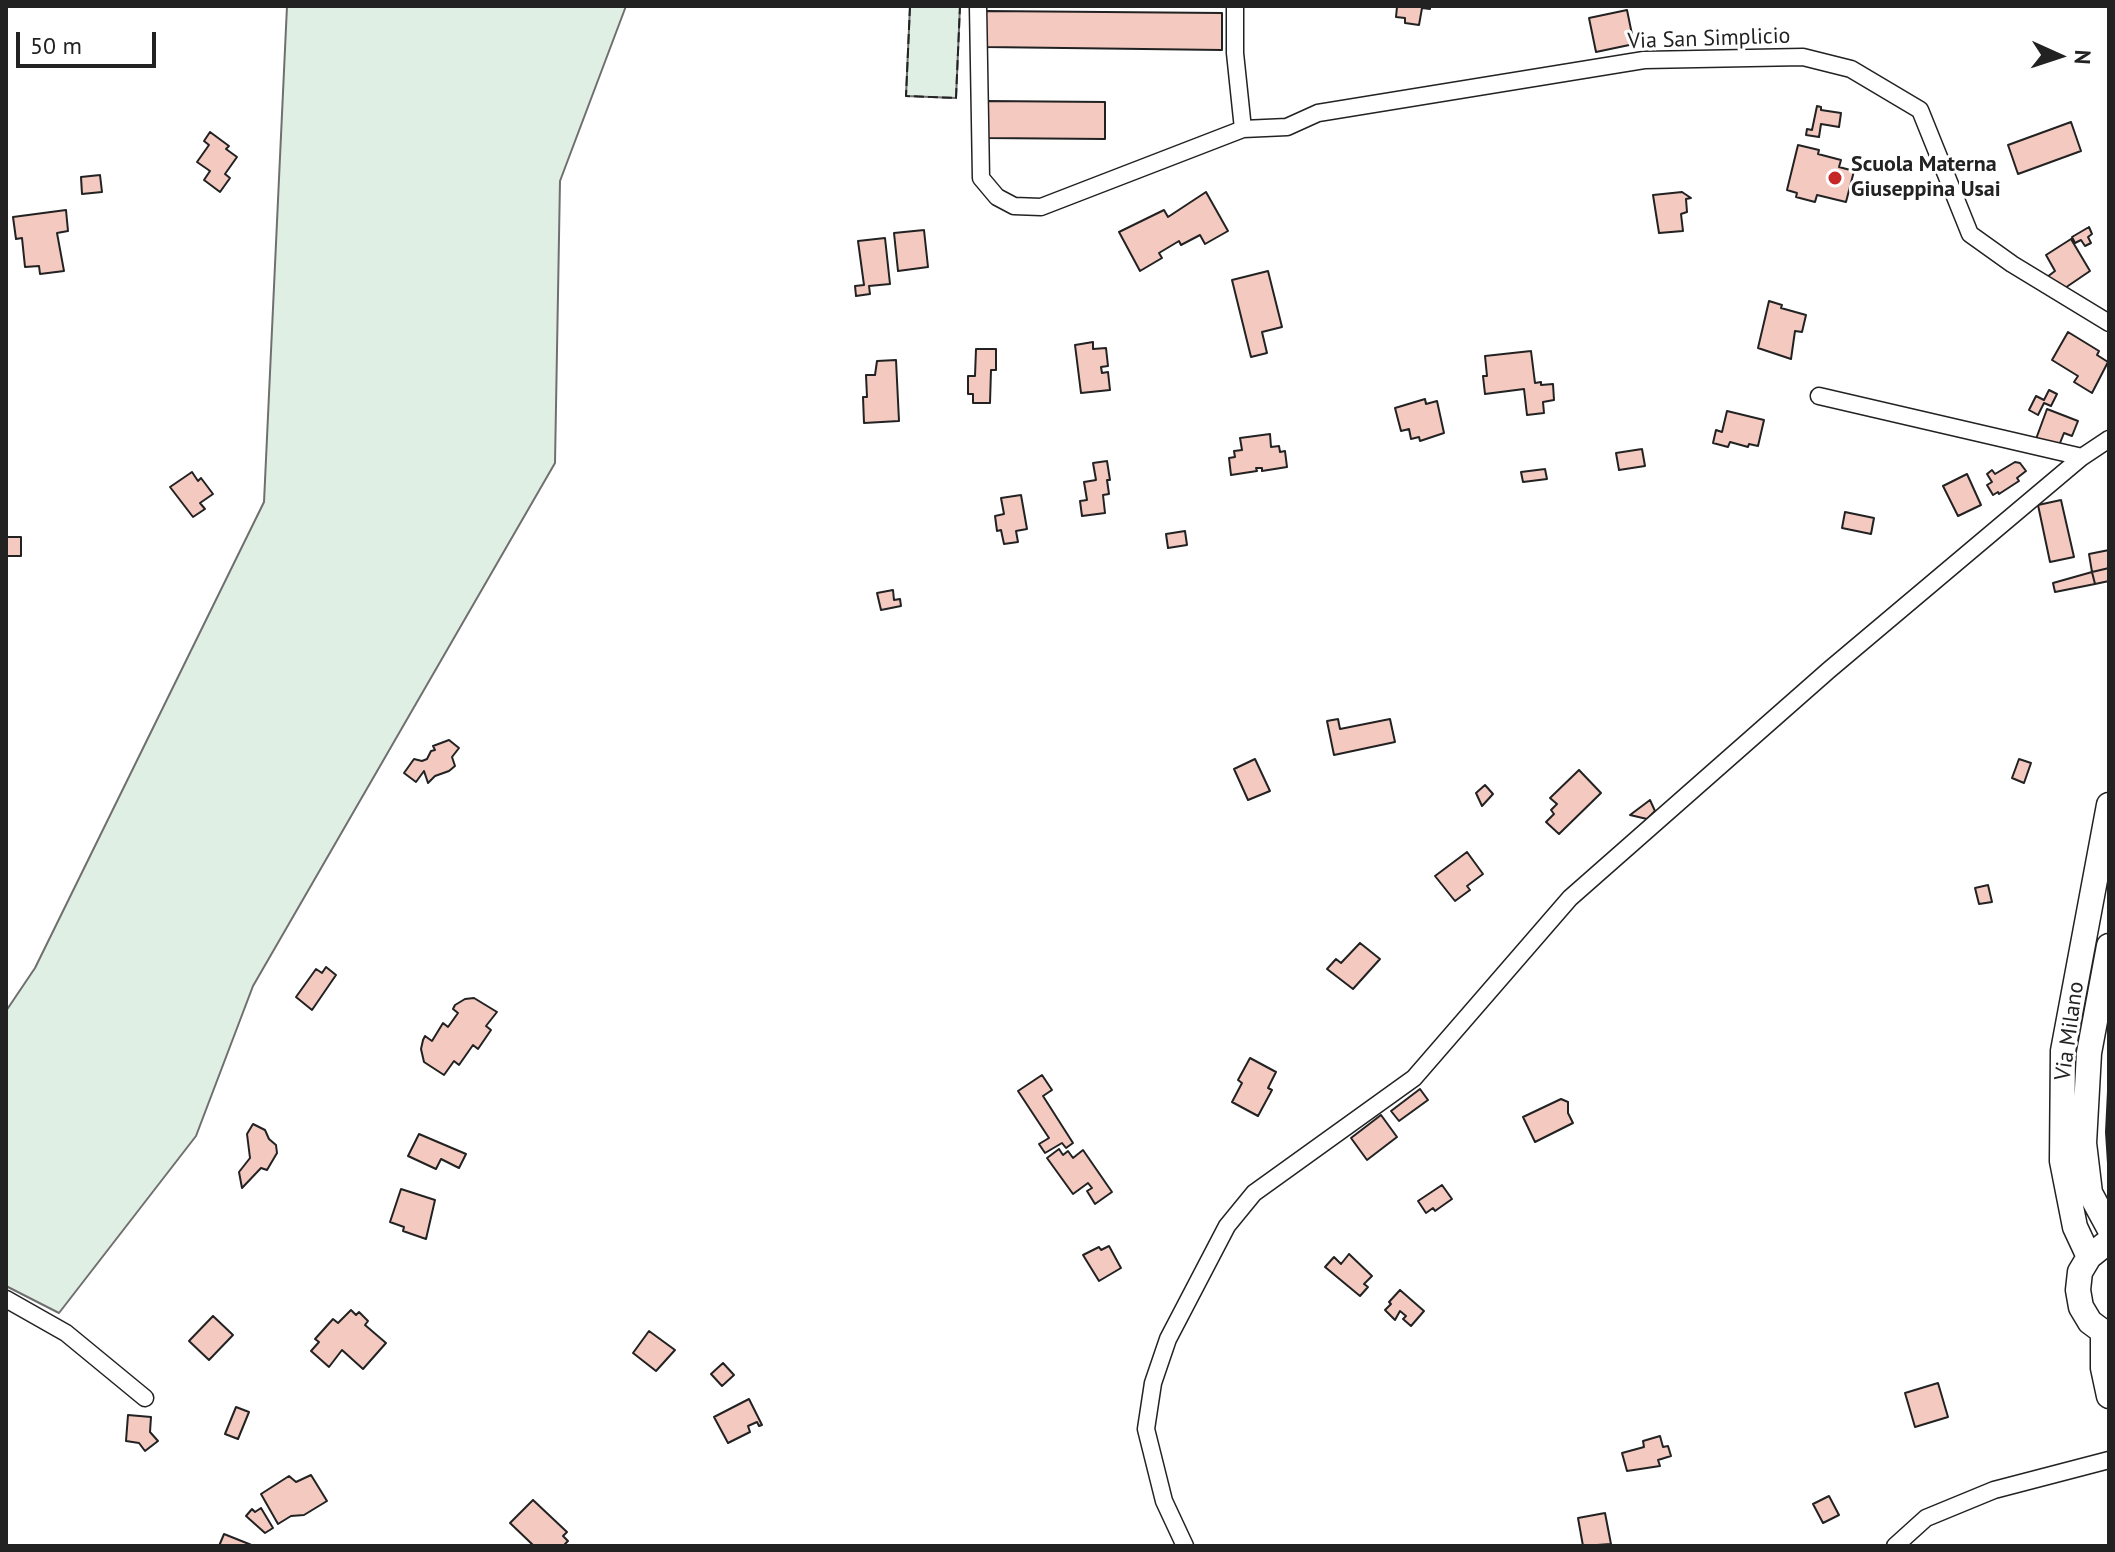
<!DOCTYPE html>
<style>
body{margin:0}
#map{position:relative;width:2115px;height:1552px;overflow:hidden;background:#fff;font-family:"PT Sans",sans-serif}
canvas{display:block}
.frame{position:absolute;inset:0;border:8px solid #222;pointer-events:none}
.north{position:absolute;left:2019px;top:16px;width:80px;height:80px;-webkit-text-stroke:6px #fff;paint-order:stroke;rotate:93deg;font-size:22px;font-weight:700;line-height:32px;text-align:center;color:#222}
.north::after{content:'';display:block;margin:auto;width:28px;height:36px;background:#222;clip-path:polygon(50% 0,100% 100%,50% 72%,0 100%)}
.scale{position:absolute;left:16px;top:32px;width:140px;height:36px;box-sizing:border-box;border:4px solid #222;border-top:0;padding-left:10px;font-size:24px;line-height:28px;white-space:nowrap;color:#222;-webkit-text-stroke:6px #fff;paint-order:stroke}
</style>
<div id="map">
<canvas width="2115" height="1552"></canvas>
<div class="frame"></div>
<div class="north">N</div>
<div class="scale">50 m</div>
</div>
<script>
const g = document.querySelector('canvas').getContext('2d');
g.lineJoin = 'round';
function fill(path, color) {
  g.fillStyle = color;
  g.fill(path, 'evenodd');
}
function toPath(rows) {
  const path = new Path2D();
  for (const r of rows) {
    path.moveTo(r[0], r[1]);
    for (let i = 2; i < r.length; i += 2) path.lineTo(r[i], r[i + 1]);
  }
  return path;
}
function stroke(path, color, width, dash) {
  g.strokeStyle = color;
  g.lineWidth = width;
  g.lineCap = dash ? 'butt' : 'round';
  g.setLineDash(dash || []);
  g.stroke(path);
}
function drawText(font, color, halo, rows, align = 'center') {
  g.font = font + ' "PT Sans",sans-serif';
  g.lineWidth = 6;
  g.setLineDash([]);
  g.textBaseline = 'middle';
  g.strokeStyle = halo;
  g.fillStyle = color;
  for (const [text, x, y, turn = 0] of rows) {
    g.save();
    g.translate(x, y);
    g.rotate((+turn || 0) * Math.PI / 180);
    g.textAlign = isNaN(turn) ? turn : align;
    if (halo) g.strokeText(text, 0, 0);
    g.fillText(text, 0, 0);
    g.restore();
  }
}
const green = toPath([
 [287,6,626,6,560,181,555,463,253,986,196,1136,59,1313,6,1286,6,1011,35,968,264,502,287,6],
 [910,6,960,6,956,98,906,96,910,6]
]);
fill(green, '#e0efe3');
stroke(green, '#6f6f6f', 2);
const building = toPath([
 [1391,6,1430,6,1430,9,1422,8,1419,25,1405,23,1405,18,1396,17,1397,7,1391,6],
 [1627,10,1634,44,1596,52,1589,18,1627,10],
 [986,11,1222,13,1222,50,986,47,986,11],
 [986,101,1105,102,1105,139,986,138,986,101],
 [1817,106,1821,107,1821,110,1841,113,1839,127,1821,124,1819,137,1806,135,1807,129,1812,130,1817,106],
 [2071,122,2081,151,2018,174,2008,145,2071,122],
 [210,132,229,146,226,149,237,157,225,174,230,178,220,192,204,180,210,171,197,162,209,145,204,141,210,132],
 [1798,145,1819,150,1818,154,1841,160,1839,167,1854,171,1846,202,1817,195,1815,202,1796,197,1797,193,1787,190,1798,145],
 [100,175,102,192,82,194,81,177,100,175],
 [1206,192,1228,231,1205,244,1200,235,1181,245,1179,241,1159,253,1162,258,1140,271,1119,232,1164,210,1168,217,1206,192],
 [1682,192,1691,198,1686,199,1687,212,1681,214,1683,231,1659,233,1653,195,1682,192],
 [66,210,68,231,57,233,64,271,40,274,39,266,25,267,22,238,16,239,13,217,66,210],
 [2089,227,2092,234,2088,237,2091,243,2085,246,2081,240,2075,243,2072,237,2089,227],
 [924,230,928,267,898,271,894,233,924,230],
 [885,238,890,284,869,286,870,294,856,296,855,286,864,285,858,241,885,238],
 [2071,239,2090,271,2065,288,2047,277,2055,271,2046,255,2071,239],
 [1268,271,1282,327,1262,332,1267,353,1251,357,1232,280,1268,271],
 [1769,301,1782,305,1781,308,1806,315,1802,332,1795,331,1791,359,1758,348,1769,301],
 [2068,332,2099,351,2097,355,2108,362,2092,393,2074,382,2078,376,2052,360,2068,332],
 [1093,342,1093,349,1106,348,1108,366,1101,367,1102,373,1108,372,1110,390,1081,393,1075,345,1093,342],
 [976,349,996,349,996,370,991,370,990,403,973,403,973,394,968,394,968,376,975,376,976,349],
 [1531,351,1535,383,1541,382,1541,385,1553,384,1554,400,1543,402,1544,413,1527,415,1524,389,1485,394,1483,376,1487,376,1485,356,1531,351],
 [896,360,899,421,864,423,863,397,867,397,866,375,875,375,877,361,896,360],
 [2049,390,2057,394,2051,406,2044,403,2038,415,2029,410,2036,396,2044,400,2049,390],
 [1425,399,1426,404,1437,401,1444,433,1420,441,1419,437,1411,439,1409,429,1401,431,1395,408,1425,399],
 [2047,409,2078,421,2072,436,2064,433,2058,448,2036,439,2047,409],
 [1727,411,1764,420,1758,446,1749,444,1748,447,1730,442,1728,447,1713,443,1716,430,1722,432,1727,411],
 [1270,434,1271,447,1279,446,1280,452,1285,451,1287,467,1262,471,1262,468,1256,468,1257,471,1231,475,1229,458,1235,457,1234,451,1242,450,1240,438,1270,434],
 [1642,449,1645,466,1619,470,1616,453,1642,449],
 [1107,461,1110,480,1107,480,1109,494,1103,495,1105,513,1082,516,1080,501,1087,500,1084,482,1096,480,1093,463,1107,461],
 [2015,462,2020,463,2026,471,2017,478,2019,481,1999,494,1998,492,1993,495,1987,485,1992,482,1987,474,1992,470,1995,474,2015,462],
 [1545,469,1547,479,1523,482,1521,472,1545,469],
 [192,472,198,481,201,478,213,494,200,503,205,509,193,517,170,487,192,472],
 [1967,474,1981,505,1958,516,1943,486,1967,474],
 [1021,495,1027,529,1016,531,1018,542,1004,544,1001,530,997,531,995,516,1004,514,1001,498,1021,495],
 [2061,500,2074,557,2050,562,2038,505,2061,500],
 [1845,512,1874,518,1871,534,1842,528,1845,512],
 [1185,531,1187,545,1168,548,1166,534,1185,531],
 [6,537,21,537,21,556,6,556,6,537],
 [2109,550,2109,568,2092,572,2089,554,2109,550],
 [2109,568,2109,581,2095,584,2092,572,2109,568],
 [2092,572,2095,584,2055,592,2053,583,2092,572],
 [893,590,894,600,900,599,901,606,881,610,877,593,893,590],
 [1338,719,1340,729,1390,719,1395,742,1334,755,1327,721,1338,719],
 [449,740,459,748,452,757,455,766,449,771,435,776,428,783,424,771,416,782,404,773,414,759,422,761,427,759,431,751,435,750,433,746,449,740],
 [1255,759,1270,791,1248,800,1234,769,1255,759],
 [2019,759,2031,763,2024,783,2012,778,2019,759],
 [1579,770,1601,793,1559,834,1546,822,1554,814,1551,810,1557,804,1550,798,1579,770],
 [1485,785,1493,794,1482,806,1476,793,1485,785],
 [1650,800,1655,811,1647,819,1630,815,1650,800],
 [1467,852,1483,874,1467,886,1470,890,1455,901,1435,876,1467,852],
 [1988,885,1992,902,1979,904,1975,888,1988,885],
 [1360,943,1380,959,1353,989,1327,969,1336,959,1341,963,1360,943],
 [326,967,336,975,312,1010,296,997,316,969,322,973,326,967],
 [474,998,497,1012,486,1026,491,1030,478,1049,473,1045,459,1065,454,1061,444,1075,424,1062,421,1049,423,1040,425,1036,432,1041,443,1023,448,1027,458,1013,453,1009,455,1005,465,999,474,998],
 [1250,1058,1276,1072,1268,1088,1272,1090,1258,1116,1232,1102,1242,1083,1238,1080,1250,1058],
 [1042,1075,1052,1090,1043,1096,1073,1143,1066,1148,1062,1143,1045,1153,1039,1144,1049,1138,1018,1091,1042,1075],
 [1420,1089,1428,1100,1399,1121,1391,1111,1420,1089],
 [1561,1099,1568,1102,1568,1113,1573,1123,1535,1142,1523,1117,1561,1099],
 [1381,1115,1397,1137,1367,1160,1351,1138,1381,1115],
 [253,1124,265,1130,269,1139,276,1145,277,1153,267,1170,261,1168,242,1188,239,1172,250,1158,247,1134,253,1124],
 [419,1134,466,1154,459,1168,441,1159,436,1169,408,1156,419,1134],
 [1059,1149,1063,1155,1068,1151,1073,1158,1083,1150,1112,1192,1095,1204,1087,1191,1092,1188,1088,1183,1073,1194,1047,1158,1059,1149],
 [1442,1185,1452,1199,1435,1211,1433,1208,1426,1213,1418,1201,1442,1185],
 [401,1189,435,1200,426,1239,403,1231,404,1227,390,1222,401,1189],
 [1109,1246,1121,1268,1099,1281,1083,1255,1099,1247,1101,1250,1109,1246],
 [1349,1254,1372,1276,1364,1284,1368,1287,1360,1296,1325,1267,1334,1257,1341,1264,1349,1254],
 [1400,1290,1424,1311,1411,1326,1403,1319,1406,1316,1400,1311,1395,1320,1385,1310,1391,1304,1389,1302,1400,1290],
 [351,1310,356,1315,359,1312,368,1321,365,1325,386,1343,363,1369,342,1350,329,1367,311,1351,319,1342,315,1339,333,1319,338,1323,351,1310],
 [213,1316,233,1335,209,1360,189,1341,213,1316],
 [649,1331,675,1350,656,1371,633,1353,649,1331],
 [723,1363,734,1375,722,1386,711,1374,723,1363],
 [1938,1383,1948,1417,1915,1427,1905,1393,1938,1383],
 [749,1399,762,1425,759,1426,757,1422,748,1426,750,1432,728,1443,714,1417,749,1399],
 [236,1407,249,1412,238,1439,225,1434,236,1407],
 [128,1415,151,1417,150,1432,158,1441,145,1451,139,1443,126,1441,128,1415],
 [1660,1436,1663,1447,1668,1446,1671,1456,1658,1460,1660,1466,1627,1471,1622,1453,1644,1447,1643,1441,1660,1436],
 [311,1475,327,1501,304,1515,291,1516,278,1524,261,1494,289,1476,296,1482,311,1475],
 [1829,1496,1839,1515,1823,1523,1813,1504,1829,1496],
 [533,1500,567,1532,563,1536,568,1541,565,1544,567,1546,534,1546,510,1523,533,1500],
 [261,1508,273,1528,265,1533,246,1516,252,1509,255,1512,261,1508],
 [1605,1513,1611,1544,1583,1546,1578,1518,1605,1513],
 [224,1534,254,1546,219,1546,224,1534]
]);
fill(building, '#f3c9c0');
stroke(building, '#222', 2);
const street = toPath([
 [978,6,981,178,997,197,1014,206,1041,207,1243,129,1287,127,1318,113,1644,60,1803,57,1851,69,1920,110,1970,234,2012,264,2109,323],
 [1235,6,1235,53,1243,129],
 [1819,396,2082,457],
 [6,1299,66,1333,145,1398],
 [1185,1546,1164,1501,1146,1429,1153,1383,1168,1339,1227,1226,1254,1193,1414,1078,1570,898,1829,670,2082,457,2109,439],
 [1895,1546,1926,1518,1994,1490,2109,1460]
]);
const secondary = toPath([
 [2109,946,2089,1053,2084,1143,2090,1193,2109,1228],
 [2109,1241,2089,1257,2080,1272,2078,1290,2081,1307,2090,1322,2109,1336],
 [2089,1257,2075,1227,2062,1161,2063,1051,2109,805],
 [2103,1333,2103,1368,2109,1396]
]);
stroke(street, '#222', 19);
stroke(secondary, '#222', 27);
stroke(street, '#fff', 16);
stroke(secondary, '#fff', 24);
stroke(toPath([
 [910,6,906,96,956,98,960,6]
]), '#222', 2, [10, 4]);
stroke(toPath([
 [2109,1091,2107,1132,2109,1163]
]), '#222', 4);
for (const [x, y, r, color] of [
 [1835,178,8,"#c62828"]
]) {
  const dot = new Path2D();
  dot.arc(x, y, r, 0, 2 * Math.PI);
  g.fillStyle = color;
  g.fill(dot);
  stroke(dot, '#fff', 3);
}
drawText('22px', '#222', '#fff', [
 ["Via San Simplicio",1709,39,-2],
 ["Via Milano",2070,1031,-82]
]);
drawText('bold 22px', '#222', '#fff', [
 ["Scuola Materna",1851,165],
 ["Giuseppina Usai",1851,190]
], 'left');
</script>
